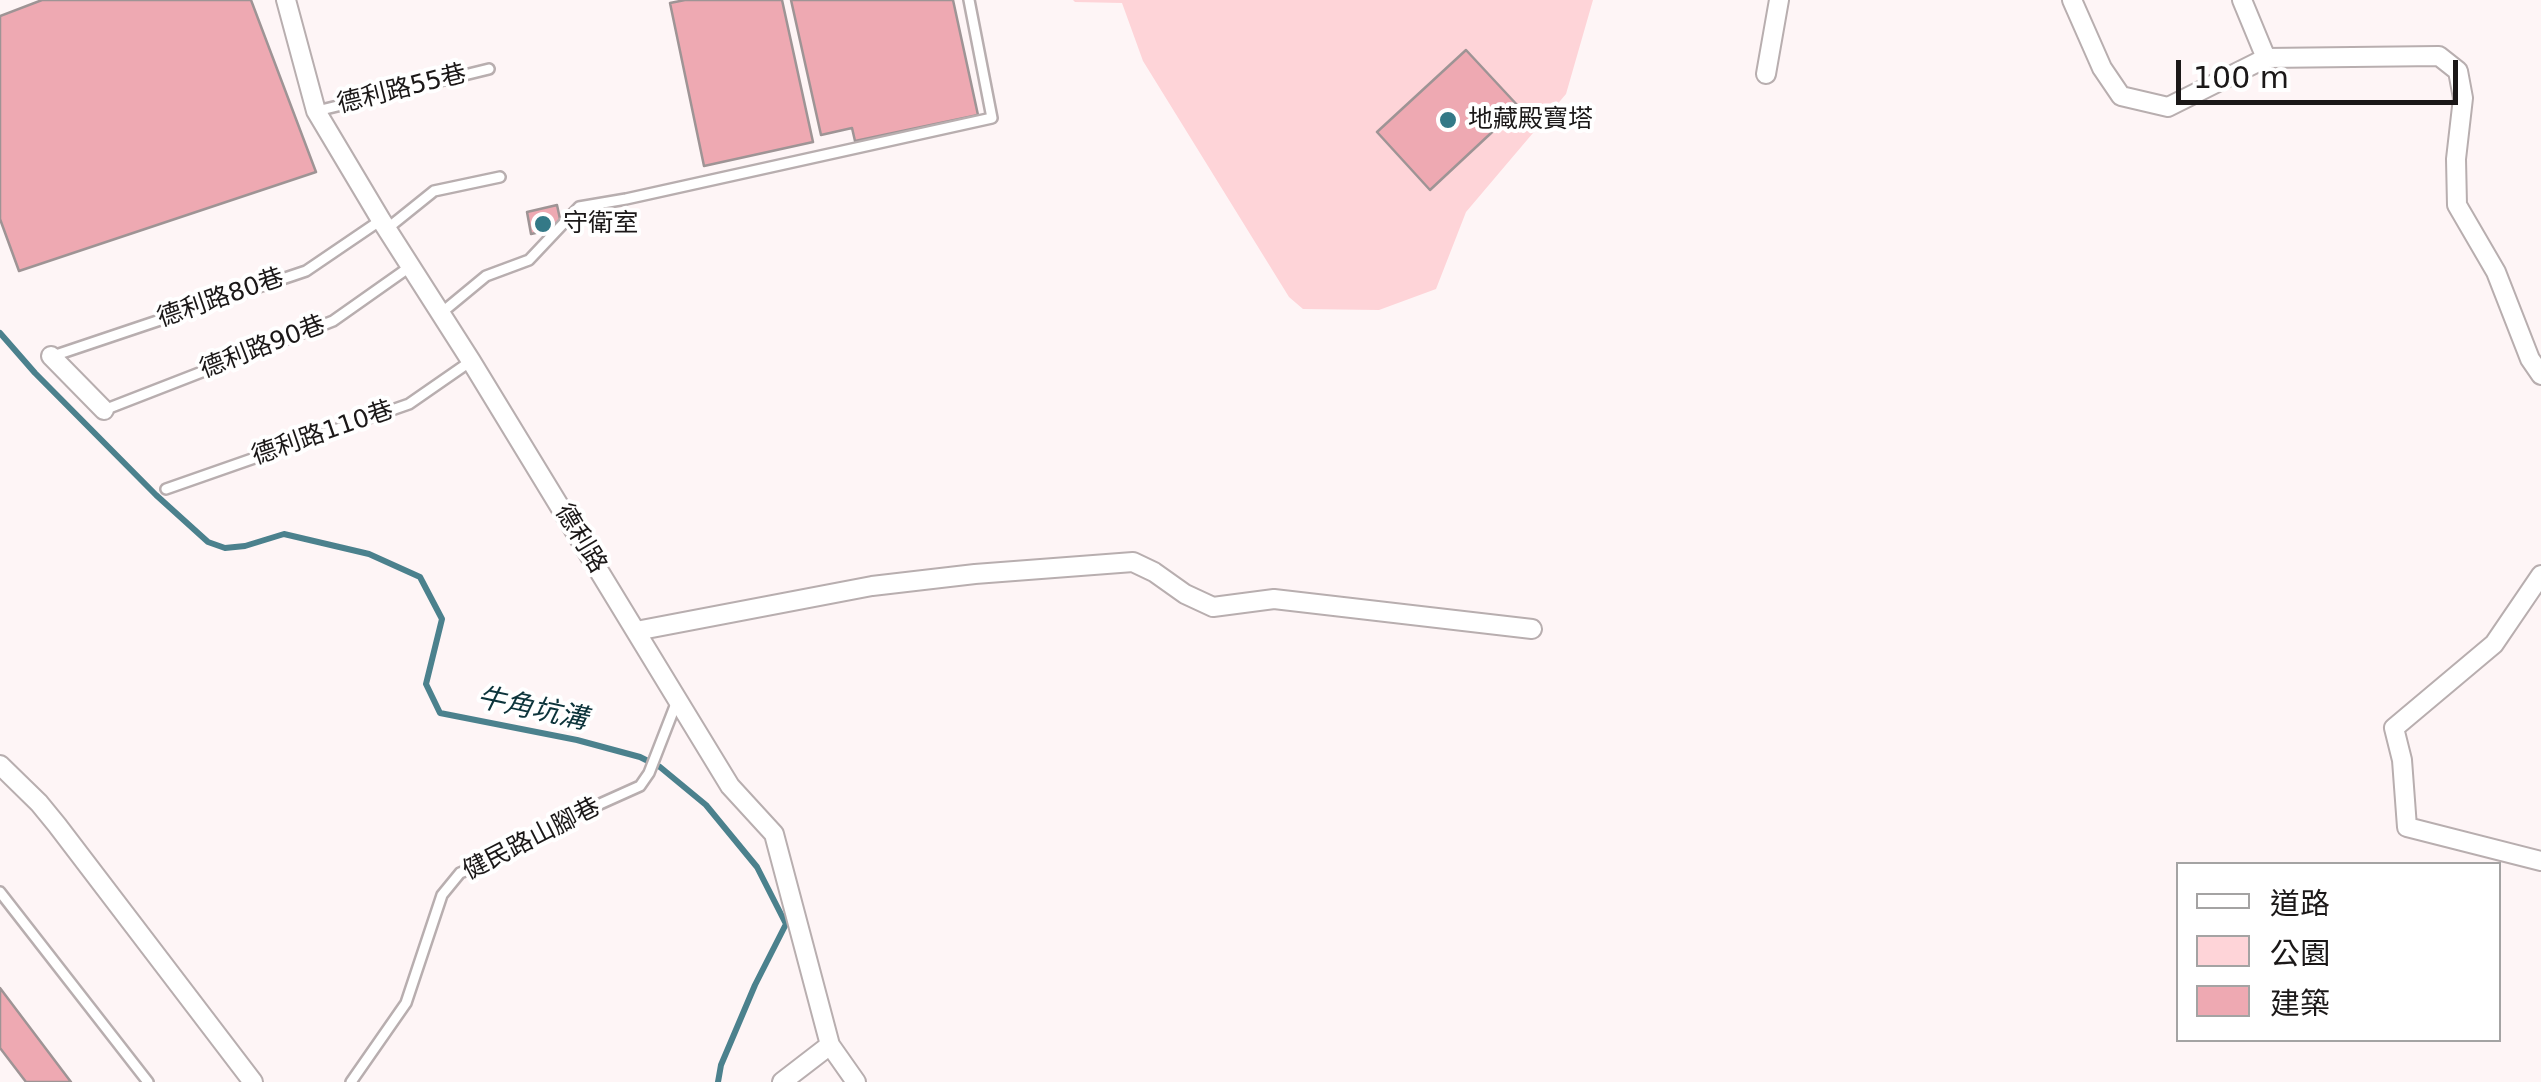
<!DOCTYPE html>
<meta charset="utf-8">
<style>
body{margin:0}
#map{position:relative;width:2541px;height:1082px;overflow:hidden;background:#fef5f6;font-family:"DejaVu Sans","Noto Sans TC",sans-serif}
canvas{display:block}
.legend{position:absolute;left:2176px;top:862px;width:325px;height:180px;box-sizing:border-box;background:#fff;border:2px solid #a4a3a3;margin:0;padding:12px 18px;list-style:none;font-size:30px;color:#1b1818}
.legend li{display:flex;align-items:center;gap:20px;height:50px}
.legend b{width:50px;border:2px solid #a4a3a3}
.scale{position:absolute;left:2176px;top:60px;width:282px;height:45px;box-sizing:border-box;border:5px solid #1b1818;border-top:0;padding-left:12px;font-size:30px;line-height:35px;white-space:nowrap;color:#1b1818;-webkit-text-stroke:8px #fff;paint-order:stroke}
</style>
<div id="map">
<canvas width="2541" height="1082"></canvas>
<ul class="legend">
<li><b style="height:12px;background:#fff"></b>道路</li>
<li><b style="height:28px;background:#fed4d8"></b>公園</li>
<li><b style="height:28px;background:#eea9b2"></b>建築</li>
</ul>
<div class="scale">100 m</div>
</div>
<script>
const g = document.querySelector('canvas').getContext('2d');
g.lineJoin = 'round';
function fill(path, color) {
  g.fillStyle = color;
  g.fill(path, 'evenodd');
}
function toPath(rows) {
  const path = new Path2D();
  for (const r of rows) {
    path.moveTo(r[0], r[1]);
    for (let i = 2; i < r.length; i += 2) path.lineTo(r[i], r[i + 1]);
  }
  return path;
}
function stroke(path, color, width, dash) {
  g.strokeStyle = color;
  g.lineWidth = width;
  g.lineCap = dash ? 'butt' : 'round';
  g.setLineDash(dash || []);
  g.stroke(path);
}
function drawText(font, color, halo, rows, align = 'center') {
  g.font = font + ' "DejaVu Sans","Noto Sans TC",sans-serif';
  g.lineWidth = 8;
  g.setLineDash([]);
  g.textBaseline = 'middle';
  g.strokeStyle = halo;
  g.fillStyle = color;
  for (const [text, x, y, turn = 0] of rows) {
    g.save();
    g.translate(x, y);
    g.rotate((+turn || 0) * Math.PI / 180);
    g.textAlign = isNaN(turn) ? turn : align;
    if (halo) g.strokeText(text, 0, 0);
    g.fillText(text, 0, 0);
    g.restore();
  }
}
fill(toPath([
 [1073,0,1593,0,1566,94,1466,212,1436,289,1379,310,1303,309,1289,297,1143,61,1122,3,1075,2]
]), '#fed4d8');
stroke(toPath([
 [0,333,35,373,156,495,208,542,225,548,245,546,284,534,369,554,420,577,442,619,426,684,440,713,577,740,640,757,660,767,706,805,757,867,786,924,755,985,721,1065,718,1082]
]), '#4b818d', 6);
const building = toPath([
 [42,0,251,0,316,172,19,271,0,219,0,16,42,0],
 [685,0,782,0,813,142,704,166,670,3,685,0],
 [791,0,953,0,978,115,855,141,852,128,821,135,791,0],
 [1466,50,1519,107,1430,190,1377,132,1466,50],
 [557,205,560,219,554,229,531,234,527,212,557,205],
 [0,988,71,1082,26,1082,0,1048,0,988]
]);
fill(building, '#eea9b2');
stroke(building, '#9e9495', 2.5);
const lane = toPath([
 [317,111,489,69],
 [388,228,434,191,500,177],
 [440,314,486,276,529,260,579,207,626,199,992,118,969,0],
 [53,356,306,271,381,220],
 [104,410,333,321,411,266],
 [166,489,409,404,471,361],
 [0,892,148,1082],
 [351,1082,406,1003,442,895,460,873,501,856,562,821,640,786,649,773,677,701]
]);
const street = toPath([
 [286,0,316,111,381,220,471,361,730,786,774,834,830,1045,856,1082],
 [2072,0,2102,68,2121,96,2168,107,2266,58,2439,56,2458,71,2463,98,2456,159,2457,205,2496,272,2530,359,2541,375],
 [2242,0,2266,58],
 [1766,74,1779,0],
 [51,356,104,410],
 [2541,575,2494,644,2394,728,2402,760,2407,827,2541,861],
 [636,631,872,586,975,574,1133,562,1154,572,1185,594,1213,607,1274,599,1532,629],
 [0,765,39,803,57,825,253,1082],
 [782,1082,830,1045]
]);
stroke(lane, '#b8aeaf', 14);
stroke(street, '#b8aeaf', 22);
stroke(lane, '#fff', 9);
stroke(street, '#fff', 18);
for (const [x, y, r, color] of [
 [1448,120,10,"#347987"],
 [543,224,10,"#347987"]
]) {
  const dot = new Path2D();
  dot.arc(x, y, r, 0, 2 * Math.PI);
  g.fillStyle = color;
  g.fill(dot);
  stroke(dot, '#fff', 4);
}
drawText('25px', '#1b1818', '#fff', [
 ["德利路55巷",402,90,-14],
 ["德利路80巷",221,299,-19],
 ["德利路90巷",263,348,-21],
 ["德利路110巷",323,434,-19],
 ["德利路",580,539,59],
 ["健民路山腳巷",532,840,-27]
]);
drawText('25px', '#1b1818', '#fff', [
 ["地藏殿寶塔",1468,120],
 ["守衛室",563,224]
], 'left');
drawText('italic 28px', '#0b333a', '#fff', [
 ["牛角坑溝",532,710,12]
]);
</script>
